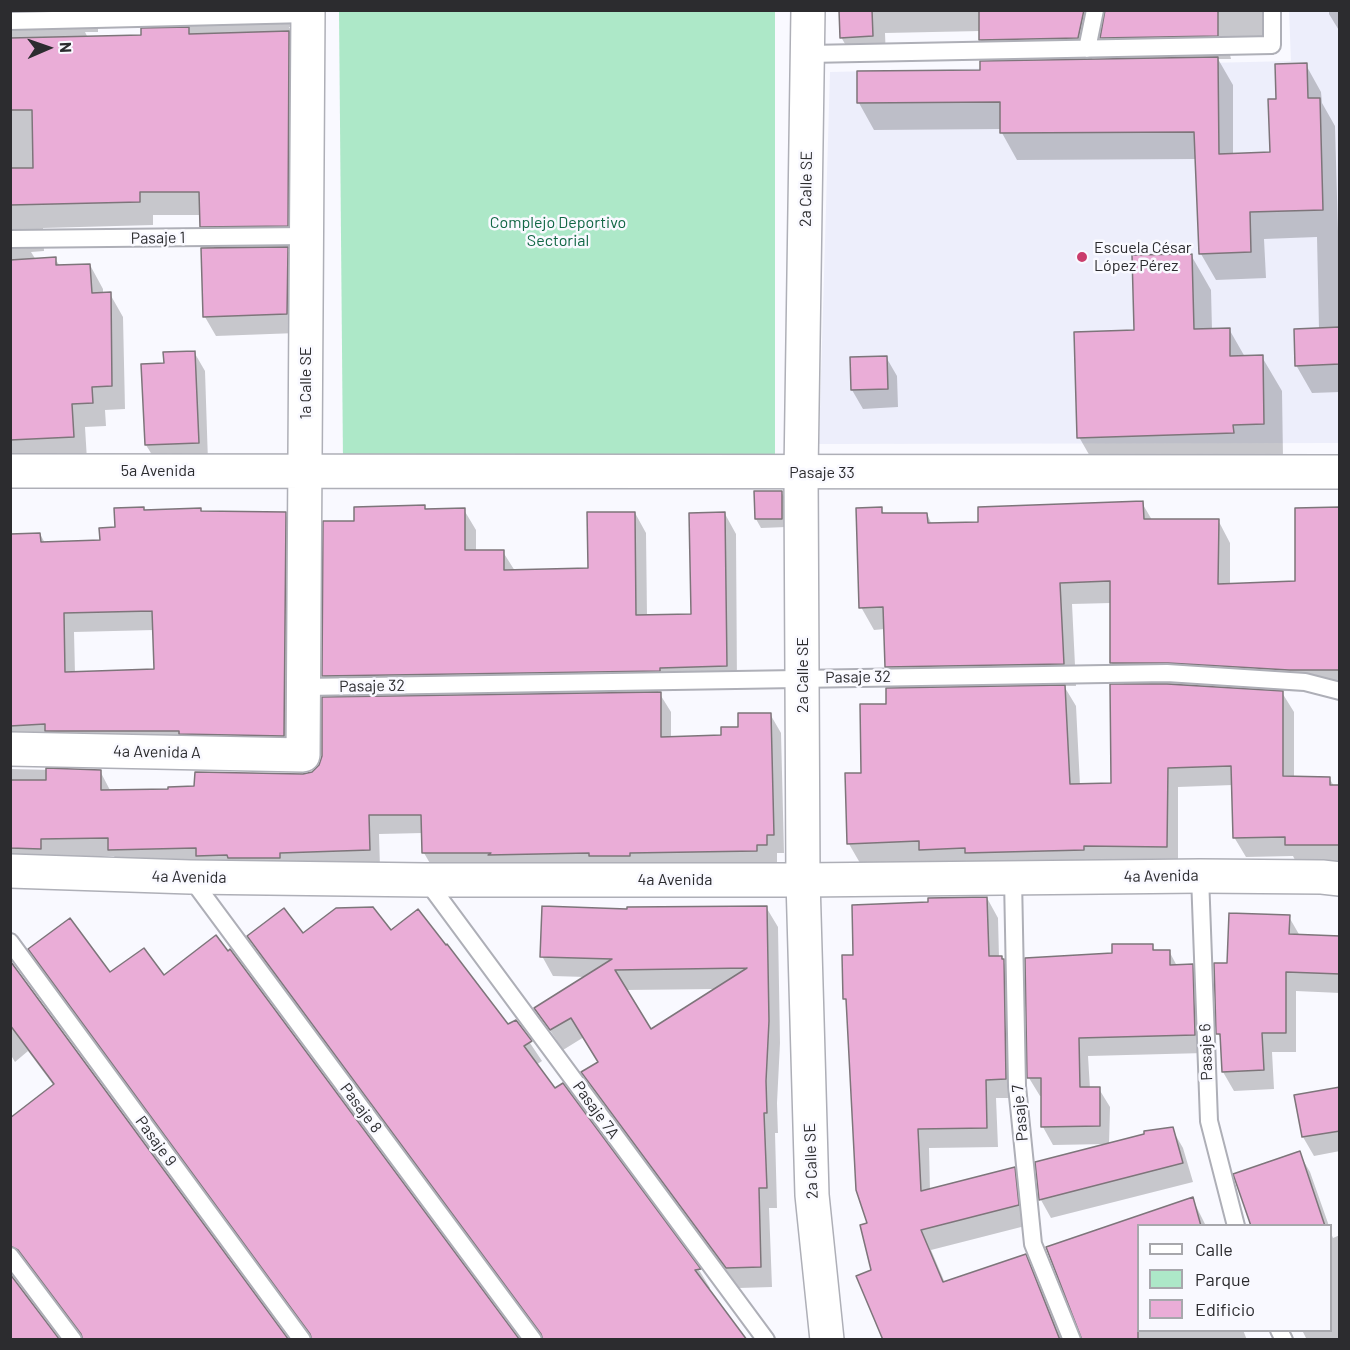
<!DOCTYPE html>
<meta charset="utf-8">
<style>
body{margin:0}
#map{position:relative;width:1350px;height:1350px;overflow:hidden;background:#f9f9ff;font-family:Barlow,sans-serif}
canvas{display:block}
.frame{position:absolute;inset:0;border:12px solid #2c2c2f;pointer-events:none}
.legend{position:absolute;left:1137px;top:1224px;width:195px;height:108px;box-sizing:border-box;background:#f9f9ff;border:2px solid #a7a7ac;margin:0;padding:8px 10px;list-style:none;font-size:18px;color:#2c2c2f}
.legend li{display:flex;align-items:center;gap:12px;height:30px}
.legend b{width:30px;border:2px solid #a7a7ac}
.north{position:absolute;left:18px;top:18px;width:60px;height:60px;-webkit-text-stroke:4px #f9f9ff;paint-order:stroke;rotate:88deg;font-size:16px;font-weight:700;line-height:24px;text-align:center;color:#2c2c2f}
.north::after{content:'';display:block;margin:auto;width:21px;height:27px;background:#2c2c2f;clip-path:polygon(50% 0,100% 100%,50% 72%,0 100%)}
</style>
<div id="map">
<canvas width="1350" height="1350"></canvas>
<div class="frame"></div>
<ul class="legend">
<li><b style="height:8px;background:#fff"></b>Calle</li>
<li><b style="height:16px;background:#ade8c8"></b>Parque</li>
<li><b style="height:16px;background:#eaadd7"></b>Edificio</li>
</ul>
<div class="north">N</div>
</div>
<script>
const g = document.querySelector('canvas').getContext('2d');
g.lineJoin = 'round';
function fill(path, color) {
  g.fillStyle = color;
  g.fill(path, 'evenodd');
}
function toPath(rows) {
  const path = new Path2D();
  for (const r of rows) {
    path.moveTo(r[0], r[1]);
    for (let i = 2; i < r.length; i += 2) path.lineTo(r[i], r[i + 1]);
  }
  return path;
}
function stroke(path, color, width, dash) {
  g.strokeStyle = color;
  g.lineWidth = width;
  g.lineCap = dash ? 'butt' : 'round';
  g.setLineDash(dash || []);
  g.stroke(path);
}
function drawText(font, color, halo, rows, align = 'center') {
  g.font = font + ' Barlow,sans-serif';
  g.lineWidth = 5;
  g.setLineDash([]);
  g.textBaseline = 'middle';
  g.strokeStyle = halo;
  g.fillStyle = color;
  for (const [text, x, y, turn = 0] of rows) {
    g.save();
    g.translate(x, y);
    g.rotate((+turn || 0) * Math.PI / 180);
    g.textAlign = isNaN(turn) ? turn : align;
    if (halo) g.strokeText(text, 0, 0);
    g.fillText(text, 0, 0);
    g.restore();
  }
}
fill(toPath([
 [1289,11,1339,11,1339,443,819,444,830,72,1291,61]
]), '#edeefb');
fill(toPath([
 [339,11,775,11,775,455,343,462]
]), '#ade8c8');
fill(toPath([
 [10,10,98,10,98,32,85,32,88,38,142,37,165,29,154,10,302,10,302,27,289,27,302,50,301,249,287,249,298,267,297,333,216,336,205,317,202,249,215,249,202,226,201,215,153,215,153,225,43,228,44,251,31,252,36,260,55,259,60,266,90,265,103,289,103,294,110,294,123,317,125,409,105,410,106,426,85,427,87,460,10,473],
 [841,10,1090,10,1100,27,1092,60,1115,60,1102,38,1104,21,1102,24,1094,10,1275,10,1274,55,1230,55,1231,59,1218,59,1233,85,1233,155,1271,154,1278,100,1306,65,1321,92,1322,103,1335,126,1338,231,1340,231,1340,392,1312,393,1296,365,1319,329,1317,237,1264,239,1266,278,1216,280,1201,254,1197,159,1017,160,1002,133,1002,129,874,130,859,103,982,71,994,62,981,40,981,31,885,33,886,60,855,61,841,37],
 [1329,10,1340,10,1340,32,1329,14],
 [1191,255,1211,290,1212,330,1229,329,1245,357,1262,357,1282,391,1283,458,1099,472,1079,437,1135,332],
 [194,352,205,371,208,462,157,463,146,445,165,364],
 [886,357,897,376,898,407,863,409,852,390],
 [781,492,787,501,787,527,761,528,756,519,756,493],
 [1142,503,1152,520,1218,520,1230,543,1230,585,1297,583,1340,509,1340,692,1281,691,1294,712,1294,778,1329,778,1334,786,1340,786,1340,864,1297,864,1293,856,1246,857,1234,837,1233,785,1178,787,1178,866,932,869,927,861,860,863,849,844,863,774,888,705,900,689,887,667,885,629,874,630,861,607,881,509,885,515,927,514,932,525,980,523],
 [1111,603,1112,663,1125,686,1112,784,1080,785,1076,706,1064,686,1076,686,1072,604],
 [424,507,426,510,464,510,476,530,476,552,503,552,515,571,590,570,635,513,646,533,647,616,692,616,725,514,736,534,737,686,671,688,671,690,658,691,671,712,671,738,723,737,770,714,781,733,784,853,777,853,777,863,767,863,767,869,435,872,424,853,423,833,379,834,380,868,121,868,114,856,51,857,10,867,10,769,100,771,111,792,196,788,312,773,320,766,337,698,324,676,356,522],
 [116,510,200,510,202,513,285,514,296,533,294,754,10,752,10,535,40,534,45,543,101,541,116,529],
 [154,630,155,671,75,674,74,632],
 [987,898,998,918,999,958,1003,961,1014,980,1017,1098,996,1098,998,1147,929,1148,930,1191,1014,1169,1025,1188,1029,1225,931,1250,945,1283,1025,1256,1036,1275,1062,1340,885,1340,873,1271,848,1005,845,999,854,956,930,903],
 [766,907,778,927,780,1043,777,1103,778,1133,775,1133,777,1208,769,1208,772,1287,739,1288,595,1093,583,1073,599,1062,584,1037,563,1050,536,1009,585,977,553,976,542,956,628,910],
 [717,989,650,1031,625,990],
 [1289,917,1300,936,1340,938,1340,993,1296,991,1296,1052,1272,1052,1274,1089,1234,1091,1223,1072,1222,1040,1218,1034,1228,964],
 [391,932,508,1026,516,1022,542,1061,536,1065,555,1090,563,1085,699,1270,710,1288,544,1340,260,956,249,936],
 [1152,945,1155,951,1169,951,1177,966,1192,965,1203,984,1205,1053,1088,1056,1090,1089,1099,1089,1110,1107,1109,1145,1172,1129,1183,1148,1193,1182,1051,1218,1041,1200,1037,1163,1107,1144,1053,1145,1043,1127,1043,1096,1040,1096,1029,1078,1114,955],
 [30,950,110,974,164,977,313,1340,41,969],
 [10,964,288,1340,84,1340,31,1269,21,1264,14,1267,10,1275,10,1120,54,1086,28,1051,15,1062,12,1057,10,1058],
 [1340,1089,1340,1151,1314,1156,1303,1137],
 [1299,1153,1310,1172,1329,1226,1253,1226],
 [1192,1198,1206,1226,1138,1226,1138,1330,1243,1330,1247,1340,1084,1340,1048,1248],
 [1330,1231,1333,1238,1340,1235,1340,1340,1307,1340,1302,1330,1330,1330]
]), '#0003');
const building = toPath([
 [839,10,872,10,873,36,840,38,839,10],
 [979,10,1084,10,1078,38,979,40,979,10],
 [1105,10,1218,10,1218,36,1100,38,1105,10],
 [189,27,189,34,289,31,288,226,200,227,199,192,140,192,140,202,10,205,10,168,33,168,32,110,10,110,10,38,141,35,141,28,189,27],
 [1218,57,1219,154,1270,152,1268,99,1276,99,1275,64,1307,63,1308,98,1320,98,1323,210,1250,212,1251,252,1199,254,1194,132,1000,133,1000,102,857,103,857,71,980,70,980,61,1218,57],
 [288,247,287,314,203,317,201,248,288,247],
 [1192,254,1194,329,1230,328,1230,356,1263,355,1264,424,1233,425,1234,433,1077,438,1074,332,1134,330,1132,255,1192,254],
 [56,257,56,265,90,264,92,293,111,292,112,386,92,387,93,403,72,404,74,437,10,440,10,260,56,257],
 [1340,327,1340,364,1295,366,1294,329,1340,327],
 [195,351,199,443,145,445,141,364,164,363,163,352,195,351],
 [887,356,888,389,851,390,850,357,887,356],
 [754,491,782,491,782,519,755,519,754,491],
 [1143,501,1144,519,1219,519,1218,584,1295,581,1295,508,1340,507,1340,670,1289,670,1168,663,1110,663,1110,581,1060,583,1064,664,885,667,883,607,859,608,856,508,882,507,882,513,927,513,928,523,978,522,978,507,1143,501],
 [425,505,425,509,465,508,465,550,504,550,504,570,588,568,587,512,635,512,636,615,691,614,689,513,725,512,727,666,660,668,660,671,322,676,323,521,354,521,354,507,425,505],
 [144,507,144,510,201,508,201,511,286,512,284,736,179,734,179,731,45,731,45,724,10,726,10,534,40,533,41,542,100,540,99,528,115,527,114,508,144,507],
 [152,611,154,669,65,672,64,613,152,611],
 [1110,684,1167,684,1283,691,1283,776,1330,777,1330,785,1340,785,1340,845,1285,845,1285,837,1233,838,1231,766,1168,768,1167,847,1084,846,1084,850,965,853,965,848,919,850,919,841,847,844,845,773,861,773,860,704,886,704,886,688,1065,685,1070,784,1111,783,1110,684],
 [661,692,661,737,721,735,721,727,738,727,738,713,771,713,774,835,767,835,767,845,757,845,757,851,630,853,630,856,589,856,589,853,488,855,491,853,422,853,421,815,369,815,370,850,280,853,280,858,228,858,227,855,196,856,196,848,108,850,108,838,41,839,41,849,10,848,10,780,46,780,46,768,101,770,101,790,168,789,168,787,194,786,195,772,303,774,312,772,319,765,322,756,322,697,661,692],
 [987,897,989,956,1002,956,1002,959,1004,959,1006,1079,986,1080,987,1128,918,1129,921,1191,1015,1167,1019,1205,921,1230,943,1282,1026,1254,1060,1340,883,1340,856,1276,871,1270,860,1225,867,1223,856,1190,846,999,843,999,842,955,853,955,852,905,928,902,928,898,987,897],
 [542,906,627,909,627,907,767,906,769,1021,766,1081,767,1113,764,1113,767,1188,759,1188,761,1267,726,1268,581,1072,598,1062,571,1018,550,1030,534,1008,612,959,540,957,542,906],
 [747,968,651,1029,615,970,747,968],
 [373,907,391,930,418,909,446,945,447,944,508,1024,516,1020,532,1041,524,1046,555,1088,563,1083,701,1269,695,1270,747,1340,543,1340,541,1334,247,936,284,908,303,933,336,908,373,907],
 [1229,913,1290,915,1289,934,1340,936,1340,974,1286,972,1286,1033,1262,1033,1264,1070,1222,1072,1220,1034,1216,1034,1214,963,1227,963,1229,913],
 [70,918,110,972,144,948,164,975,216,935,228,951,230,949,520,1340,312,1340,310,1334,28,949,70,918],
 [1112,944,1153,944,1153,950,1170,950,1170,965,1193,964,1195,1035,1079,1038,1080,1087,1100,1087,1100,1126,1041,1127,1041,1078,1027,1078,1025,958,1112,953,1112,944],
 [10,962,11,962,289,1340,83,1340,81,1334,18,1250,10,1246,10,1118,54,1084,10,1025,10,962],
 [1340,1087,1340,1131,1302,1137,1294,1095,1340,1087],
 [1173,1127,1183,1163,1039,1200,1035,1162,1144,1134,1144,1131,1173,1127],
 [1300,1151,1325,1226,1251,1226,1233,1174,1300,1151],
 [1193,1197,1201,1226,1138,1226,1138,1340,1082,1340,1046,1247,1193,1197],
 [10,1274,60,1340,10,1340,10,1274]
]);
fill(building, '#eaadd7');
stroke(building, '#7d757a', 1.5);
const lane = toPath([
 [10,21,308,14],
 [1087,49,1095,10],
 [808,54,1272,45,1272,10],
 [10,239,306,236],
 [304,687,1167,673,1305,682,1340,691],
 [1200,876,1209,1121,1236,1226],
 [190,877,533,1340],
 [1013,878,1017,1086,1033,1244,1072,1340],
 [426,880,766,1340],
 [10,942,302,1340],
 [10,1256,73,1340],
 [1279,1330,1284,1340]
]);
const street = toPath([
 [10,471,1340,472],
 [10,749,303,755,308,10],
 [10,871,190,877,426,880,803,880,1200,876,1322,877,1340,879]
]);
const secondary = toPath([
 [808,10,801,473,803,880,812,1195,827,1340]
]);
stroke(lane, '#aeafb7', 20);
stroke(street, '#aeafb7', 36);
stroke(secondary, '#aeafb7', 36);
stroke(lane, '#fff', 16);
stroke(street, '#fff', 33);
stroke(secondary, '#fff', 33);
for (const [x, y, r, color] of [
 [1082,257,6,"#ca3d6c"]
]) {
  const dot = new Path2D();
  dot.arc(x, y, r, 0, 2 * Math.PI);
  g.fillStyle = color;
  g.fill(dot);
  stroke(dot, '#f9f9ff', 2);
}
drawText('16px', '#2c2c2f', '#f9f9ff', [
 ["2a Calle SE",806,189,-89],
 ["Pasaje 1",158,238,-1],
 ["1a Calle SE",306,383,-90],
 ["5a Avenida",158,471],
 ["Pasaje 33",822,473],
 ["2a Calle SE",803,675,-90],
 ["Pasaje 32",858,677,-1],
 ["Pasaje 32",372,686,-1],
 ["4a Avenida A",157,752,1],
 ["4a Avenida",1161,876,-1],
 ["4a Avenida",189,877,1],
 ["4a Avenida",675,880],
 ["Pasaje 6",1206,1052,-92],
 ["Pasaje 8",361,1108,53],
 ["Pasaje 7A",596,1110,54],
 ["Pasaje 7",1020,1113,-95],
 ["Pasaje 9",156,1141,54],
 ["2a Calle SE",811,1161,-92]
]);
drawText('16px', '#126745', '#f9f9ff', [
 ["Complejo Deportivo",558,223],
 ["Sectorial",558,241]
]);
drawText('16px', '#2c2c2f', '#f9f9ff', [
 ["Escuela César",1094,248],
 ["López Pérez",1094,266]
], 'left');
</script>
